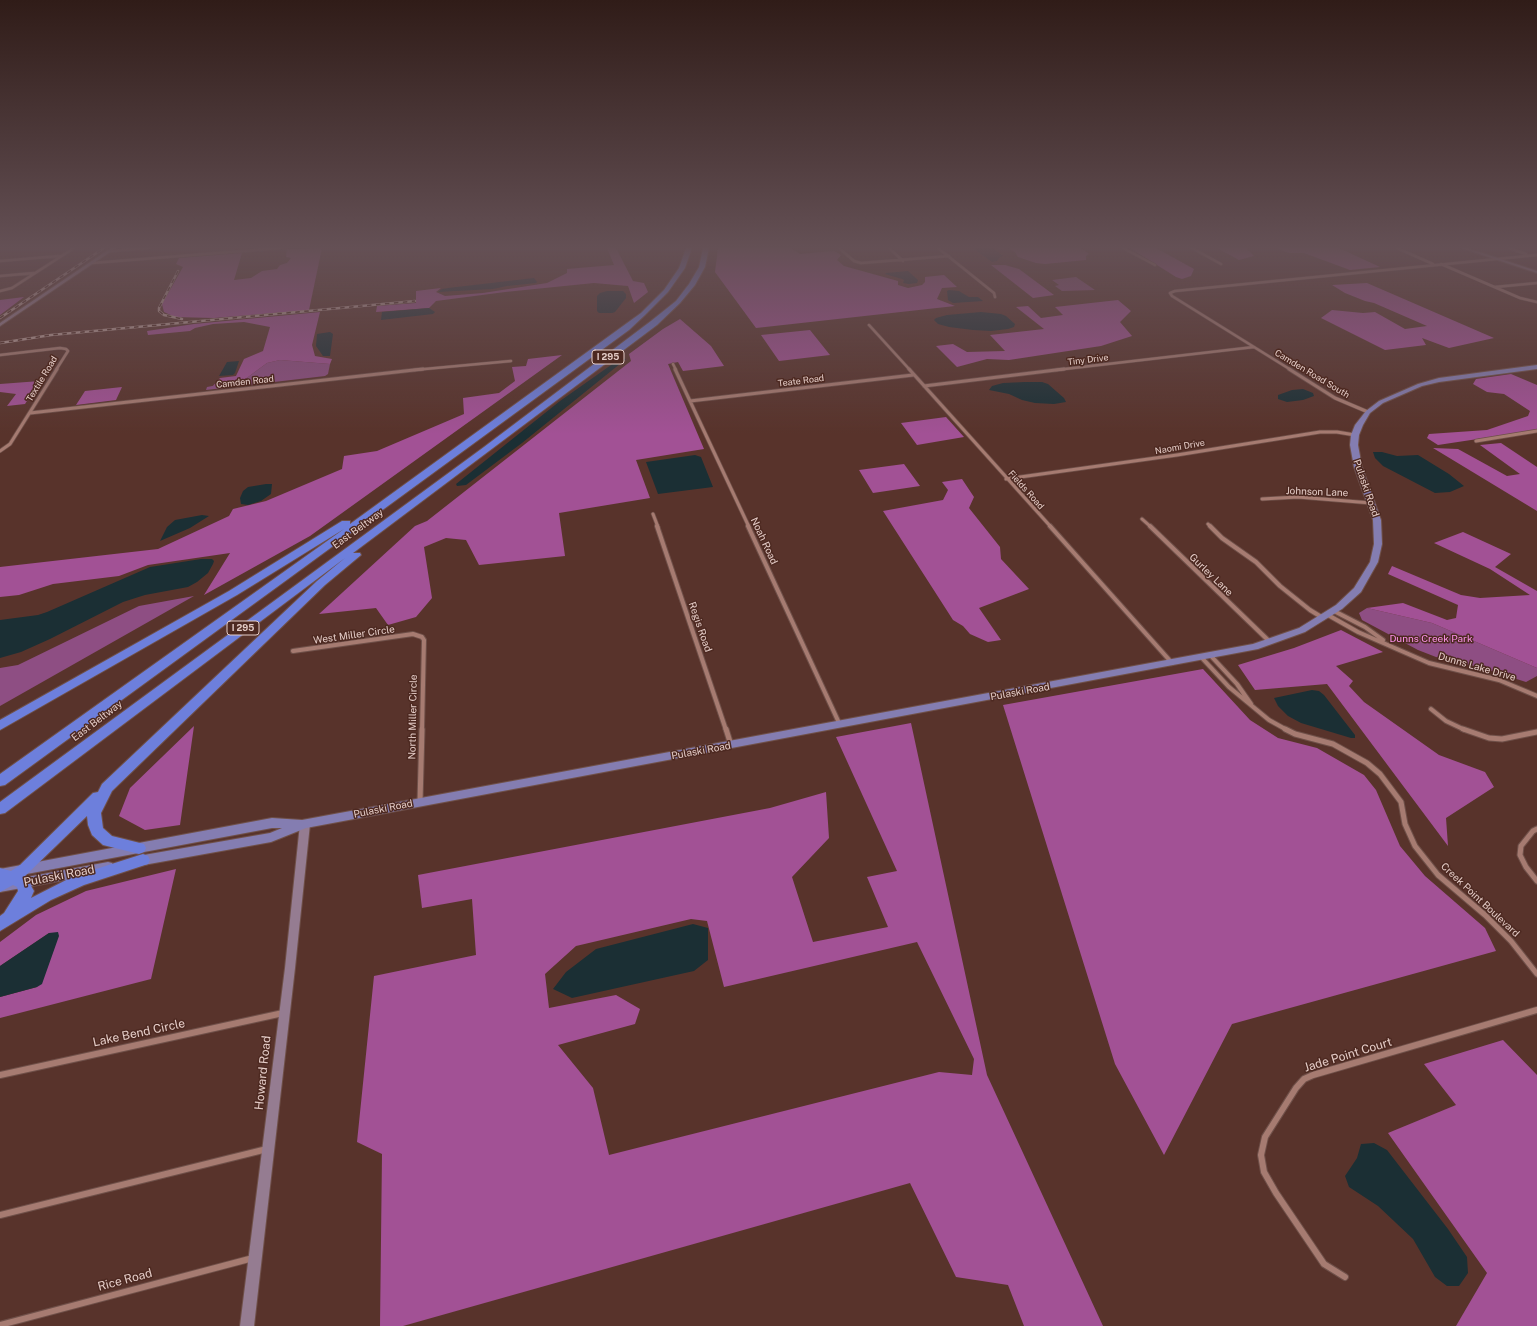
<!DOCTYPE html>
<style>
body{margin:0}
canvas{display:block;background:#58332b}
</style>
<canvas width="1537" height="1326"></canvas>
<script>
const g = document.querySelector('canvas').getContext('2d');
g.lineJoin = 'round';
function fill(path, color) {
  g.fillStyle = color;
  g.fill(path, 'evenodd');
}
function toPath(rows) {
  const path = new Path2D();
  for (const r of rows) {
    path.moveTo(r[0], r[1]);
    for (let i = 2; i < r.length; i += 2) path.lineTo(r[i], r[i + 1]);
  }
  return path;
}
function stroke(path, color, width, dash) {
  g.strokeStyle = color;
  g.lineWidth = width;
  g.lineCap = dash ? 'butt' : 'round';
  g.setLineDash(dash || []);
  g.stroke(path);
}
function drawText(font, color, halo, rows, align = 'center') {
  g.font = font + ' "Public Sans",sans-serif';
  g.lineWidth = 3;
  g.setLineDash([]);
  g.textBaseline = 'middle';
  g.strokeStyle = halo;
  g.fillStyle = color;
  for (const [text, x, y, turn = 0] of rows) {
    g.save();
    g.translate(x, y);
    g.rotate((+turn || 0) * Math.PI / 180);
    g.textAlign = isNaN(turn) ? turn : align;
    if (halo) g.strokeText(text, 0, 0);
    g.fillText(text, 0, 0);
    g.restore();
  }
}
fill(toPath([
 [1076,277,1095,290,1062,291,1055,286,1059,285,1052,280],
 [280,360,330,364,328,374,325,376,206,390,207,387,244,380,267,363],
 [194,596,0,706,0,668,18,665,139,606],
 [1367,608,1432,623,1537,668,1537,676,1526,682,1479,667,1436,657,1418,650,1362,620,1359,613]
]), '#8e4e83');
fill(toPath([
 [322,248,309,310,214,318,175,317,164,312,162,304,183,267,176,264,179,258,242,253,234,280,251,278,262,271,277,269,280,265,287,263,291,258,286,257,287,249],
 [607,248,616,248,633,281,644,283,648,292,634,303,628,286,594,283,505,292,436,301,429,308,376,312,377,306,416,303,416,291,441,288,436,292,445,296,483,293,547,283,567,273,567,269,614,265],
 [718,248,791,248,800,254,834,251,841,255,837,260,844,266,898,281,898,285,908,288,922,285,925,282,925,277,944,275,957,287,942,288,937,299,955,306,756,328,715,272],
 [997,248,1081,248,1089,254,1086,256,1086,260,1045,264,1036,263,1018,257,1015,252,1008,248,1000,250],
 [1130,248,1156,248,1194,269,1191,276,1182,279,1176,277],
 [1217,248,1246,248,1254,256,1239,260],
 [1277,248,1339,248,1380,267,1350,270,1304,253,1289,253],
 [991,265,1005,265,1019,269,1054,295,1033,298],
 [1367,283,1494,338,1449,348,1422,338,1426,345,1385,350,1321,318,1332,310,1363,313,1375,312,1405,329,1427,326,1374,303,1365,301,1345,293,1332,285],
 [24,297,0,315,0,300],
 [1118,300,1131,311,1120,322,1132,336,1101,346,1009,360,987,359,957,367,936,346,953,344,967,352,1005,351,990,335,1044,329,1016,307,1028,306,1041,318,1063,315,1055,307],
 [320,312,312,345,315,356,332,359,330,364,280,360,267,363,244,380,213,386,220,378,236,376,244,359,263,351,270,327,244,322,213,324,195,328,190,331,148,335,147,331,194,324],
 [680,319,711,346,724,366,683,371,678,362,668,364,704,449,636,460,650,498,559,513,565,556,479,565,466,540,446,538,424,547,432,598,416,617,388,625,376,608,319,614,415,526,427,521,631,361,629,354,663,329],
 [810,330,830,355,779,361,761,335],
 [562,355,310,536,204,595,230,553,148,565,119,576,53,584,19,595,0,597,0,567,158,549,229,516,233,509,266,501,342,469,344,456,377,451,464,414,463,398,499,393,515,381,512,367,526,366,528,359],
 [1511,374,1537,385,1537,430,1438,445,1427,438,1429,434,1487,430,1528,416,1530,411,1504,394,1487,392,1473,384,1476,379],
 [40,381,25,404,7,406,16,394,0,392,0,384],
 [122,387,116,400,76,405,85,391],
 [946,417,964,437,917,445,901,423],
 [1501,443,1537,467,1537,511,1433,448,1458,449,1507,476,1520,474,1480,445],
 [904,464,920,486,873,493,859,470],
 [962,479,974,497,969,508,1000,547,1001,559,1029,589,979,608,1001,640,988,642,970,634,963,626,953,620,883,511,943,500,948,490,942,482],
 [1463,532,1511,554,1495,567,1537,591,1537,668,1432,623,1367,608,1403,603,1447,620,1456,618,1458,605,1388,574,1392,566,1461,595,1480,598,1530,595,1490,569,1434,543],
 [1341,630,1383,652,1336,666,1353,681,1349,686,1364,702,1439,755,1485,772,1494,787,1446,818,1448,846,1327,684,1255,690,1238,665,1294,648],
 [1203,669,1250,720,1278,738,1317,748,1364,775,1376,790,1400,846,1425,876,1485,928,1496,951,1232,1024,1164,1155,1115,1064,1003,705],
 [911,723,987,1075,1103,1326,1024,1326,1008,1285,956,1277,910,1183,403,1326,380,1326,382,1154,357,1142,374,976,476,955,472,899,422,908,418,875,770,808,826,792,829,838,792,877,813,942,888,927,867,877,897,871,836,737],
 [691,919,707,921,724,987,917,942,974,1059,972,1075,939,1072,609,1155,593,1088,558,1045,635,1024,640,1009,616,995,549,1008,545,974,576,946],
 [194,726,180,825,145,830,119,816,130,788],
 [176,869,151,979,0,1018,0,997,37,987,49,933,0,966,0,942,36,915,86,891],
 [1503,1040,1537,1075,1537,1326,1456,1326,1487,1273,1388,1133,1456,1105,1424,1064]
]), '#a25195');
fill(toPath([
 [973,248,993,248,1003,256,1000,257,997,261,992,262],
 [908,271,918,280,917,283,909,284,903,283,904,280,902,279,885,274,886,273],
 [534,278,537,282,536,283,507,286,493,289,438,292,442,289,448,288],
 [949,290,959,291,969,297,978,297,983,301,953,303,948,300,947,291],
 [607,291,623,291,626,294,626,298,615,312,612,313,599,313,597,311,597,296,600,293],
 [429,308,435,312,433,314,381,320,382,312],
 [981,312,1001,314,1006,316,1015,324,1014,327,1008,329,991,331,973,330,949,327,938,324,934,320,936,318,947,315],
 [330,332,333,334,330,356,323,356,316,346,317,334],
 [621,358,626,359,522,443,466,485,457,486,456,484,560,401],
 [239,361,235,373,233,375,219,376,227,362],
 [1025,382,1042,382,1048,384,1064,398,1066,402,1054,404,1035,403,1022,400,1009,394,989,390,992,386,1003,383],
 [1303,389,1313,393,1314,396,1303,400,1287,402,1278,399,1278,395,1292,390],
 [1373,452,1382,452,1397,456,1418,455,1449,474,1464,486,1450,492,1435,493,1383,466,1375,458],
 [695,455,701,457,713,487,658,494,646,462],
 [266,484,272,484,271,494,261,501,248,505,241,504,240,498,243,491,248,487],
 [202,515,209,516,190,528,160,541,167,527,175,520],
 [201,559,212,559,214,561,213,564,208,573,197,582,188,587,145,595,123,602,50,639,21,652,0,658,0,620,38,615,47,612,150,567],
 [1312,690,1319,691,1324,695,1355,735,1355,738,1351,738,1301,723,1288,716,1278,706,1274,698],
 [693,924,708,928,708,960,694,971,572,998,553,989,566,972,596,949],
 [58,932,59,936,42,984,37,987,0,997,0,966,49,933],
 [1374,1143,1387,1150,1448,1229,1467,1257,1468,1273,1459,1286,1447,1286,1435,1277,1413,1239,1378,1206,1349,1187,1345,1176,1357,1158,1361,1144]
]), '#1b2f34');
const streetFar4 = toPath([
 [839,248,854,261,861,263,949,256],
 [889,248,903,261],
 [938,248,994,293,995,297],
 [1123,248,1155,265],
 [1192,248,1221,264],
 [1397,248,1433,264],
 [1509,248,1526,254],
 [110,251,149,248],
 [0,261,59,256],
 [92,263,281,248],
 [1441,264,1520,298,1537,302],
 [0,276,34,273],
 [1495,287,1537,283],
 [0,291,12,288,74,248],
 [869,325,910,370],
 [0,355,60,348,66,349,68,351,56,370],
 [673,364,676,370],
 [414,370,511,361],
 [1056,370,1254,347],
 [1291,370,1172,296,1170,293,1175,291,1537,255]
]);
const streetFar3 = toPath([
 [675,369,749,527],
 [909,369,1051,527],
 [1289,369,1335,398,1368,412],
 [924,386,1064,369],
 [690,401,913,375],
 [30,413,423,369],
 [1476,441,1537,431],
 [0,451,10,444,57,369],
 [1006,479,1177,455,1320,432,1337,432,1355,435],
 [1262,499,1298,497,1371,503],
 [653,514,658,527],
 [1142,519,1151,527],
 [1208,524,1211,527]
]);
const streetFar2 = toPath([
 [657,526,726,730],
 [748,526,840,725],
 [1050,526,1172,663],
 [1150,526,1270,642],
 [1210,526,1222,538,1256,562,1280,586,1310,610,1323,618],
 [1334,611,1365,627,1383,640],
 [1328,615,1358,632,1429,663,1499,680,1537,696],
 [293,651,413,634,422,637,424,640,422,730],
 [1211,656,1237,684,1251,704],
 [1202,658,1229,687,1269,720,1287,730],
 [1431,709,1446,721,1465,730]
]);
const streetFar1 = toPath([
 [726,729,731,745],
 [1285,729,1295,734,1333,744,1367,763,1380,774,1401,802,1405,824,1415,846,1438,875,1485,915,1511,941,1537,974],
 [1463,729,1489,738,1502,739,1537,732],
 [420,802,422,729],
 [1537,829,1533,831,1521,846,1520,855,1526,867,1537,881]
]);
const street = toPath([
 [0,1075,283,1013],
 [0,1215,267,1149],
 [1345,1277,1324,1264,1276,1193,1264,1172,1261,1155,1265,1137,1296,1088,1304,1079,1313,1075,1537,1010],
 [0,1325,253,1258]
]);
const secondary = toPath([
 [111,248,116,248,0,326,0,323,111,248],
 [1461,248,1467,248,1537,271,1537,273,1461,248],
 [305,820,308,821,310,824,295,968,254,1326,240,1326,285,968,300,824,302,821,305,820]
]);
const primary = toPath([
 [1537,365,1537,369,1439,382,1422,386,1383,403,1370,413,1363,425,1359,435,1358,445,1362,467,1381,520,1382,544,1378,562,1361,592,1342,609,1305,632,1258,649,306,828,271,842,138,866,134,864,132,861,134,858,138,856,270,833,282,828,272,828,0,879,0,869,272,818,302,820,1253,644,1299,628,1336,605,1354,588,1370,562,1374,544,1373,520,1354,467,1350,445,1351,435,1355,425,1366,411,1379,401,1418,384,1439,378,1537,365],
 [108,862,112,863,114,867,112,871,108,872,0,892,0,882,108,862]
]);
const highway = toPath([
 [686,248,692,248,685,268,668,292,645,315,629,330,288,579,5,785,0,786,0,774,344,529,237,595,0,730,0,720,229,591,342,521,350,521,350,524,623,326,641,313,664,290,679,268,686,248],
 [703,248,709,248,705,267,695,285,680,303,657,325,353,553,360,553,361,555,325,585,112,791,101,813,103,828,112,836,144,844,146,848,144,852,139,854,103,845,92,835,88,825,87,816,24,877,27,879,34,891,31,898,74,876,143,854,148,856,150,860,148,864,84,885,51,900,0,931,0,916,4,913,18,891,17,887,13,885,0,892,0,868,11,871,20,865,93,793,98,792,102,784,317,581,345,558,5,813,0,814,0,802,484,447,651,321,676,301,689,284,699,267,703,248]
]);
stroke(streetFar4, '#6f5049', 3.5);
stroke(streetFar3, '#6f5049', 4.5);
stroke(streetFar2, '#6f5049', 6);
stroke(streetFar1, '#6f5049', 7);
stroke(street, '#6f5049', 8);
stroke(secondary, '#6f5049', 2);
stroke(primary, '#6f5049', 2);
stroke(highway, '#6f5049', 2);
stroke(streetFar4, '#a67b71', 2.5);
stroke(streetFar3, '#a67b71', 3);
stroke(streetFar2, '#a67b71', 4);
stroke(streetFar1, '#a67b71', 5);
stroke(street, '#a67b71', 6);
fill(secondary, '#957c91');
fill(primary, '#847db1');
fill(highway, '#6d7fdc');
const rail = toPath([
 [178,271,159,308,159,311,164,315,182,319],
 [0,318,104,248],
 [0,343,51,335,415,301]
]);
stroke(rail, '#ba9e98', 2.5);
stroke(rail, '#4d2921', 1.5, [4.5]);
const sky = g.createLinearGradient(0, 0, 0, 434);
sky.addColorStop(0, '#301c18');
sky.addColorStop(0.57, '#645055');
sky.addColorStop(1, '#64505500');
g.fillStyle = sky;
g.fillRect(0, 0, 1537, 434);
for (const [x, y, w] of [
 [608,357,32],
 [243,628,32]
]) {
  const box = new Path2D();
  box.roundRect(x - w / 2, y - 7, w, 14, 3);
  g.fillStyle = '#4d2921';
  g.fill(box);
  stroke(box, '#e5cdc8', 1);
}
drawText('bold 9px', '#e5cdc8', null, [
 ["I 295",608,357],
 ["I 295",243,628]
]);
drawText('9px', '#e5cdc8', '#4d2921', [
 ["Tiny Drive",1088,360,-7],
 ["Camden Road South",1312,374,31],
 ["Textile Road",42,379,-59],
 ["Teate Road",801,381,-7],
 ["Camden Road",245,382,-6],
 ["Naomi Drive",1180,447,-10],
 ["Fields Road",1026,490,48]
]);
drawText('10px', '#e5cdc8', '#4d2921', [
 ["Pulaski Road",1366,488,71],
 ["Johnson Lane",1317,492,2],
 ["East Beltway",358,529,-36],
 ["Noah Road",764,541,65],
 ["Gurley Lane",1211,575,44],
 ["Regis Road",700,627,71],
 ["West Miller Circle",354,635,-8],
 ["Dunns Lake Drive",1477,667,16],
 ["Pulaski Road",1020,692,-10],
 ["North Miller Circle",413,717,-89],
 ["East Beltway",97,721,-37],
 ["Pulaski Road",701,751,-10],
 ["Pulaski Road",383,809,-11],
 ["Creek Point Boulevard",1480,900,43]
]);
drawText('10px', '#fe93ec', '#4d2921', [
 ["Dunns Creek Park",1431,639]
]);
drawText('12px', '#e5cdc8', '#4d2921', [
 ["Pulaski Road",59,876,-11],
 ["Lake Bend Circle",139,1033,-12],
 ["Jade Point Court",1348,1055,-17],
 ["Howard Road",263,1073,-84],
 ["Rice Road",125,1280,-15]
]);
</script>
